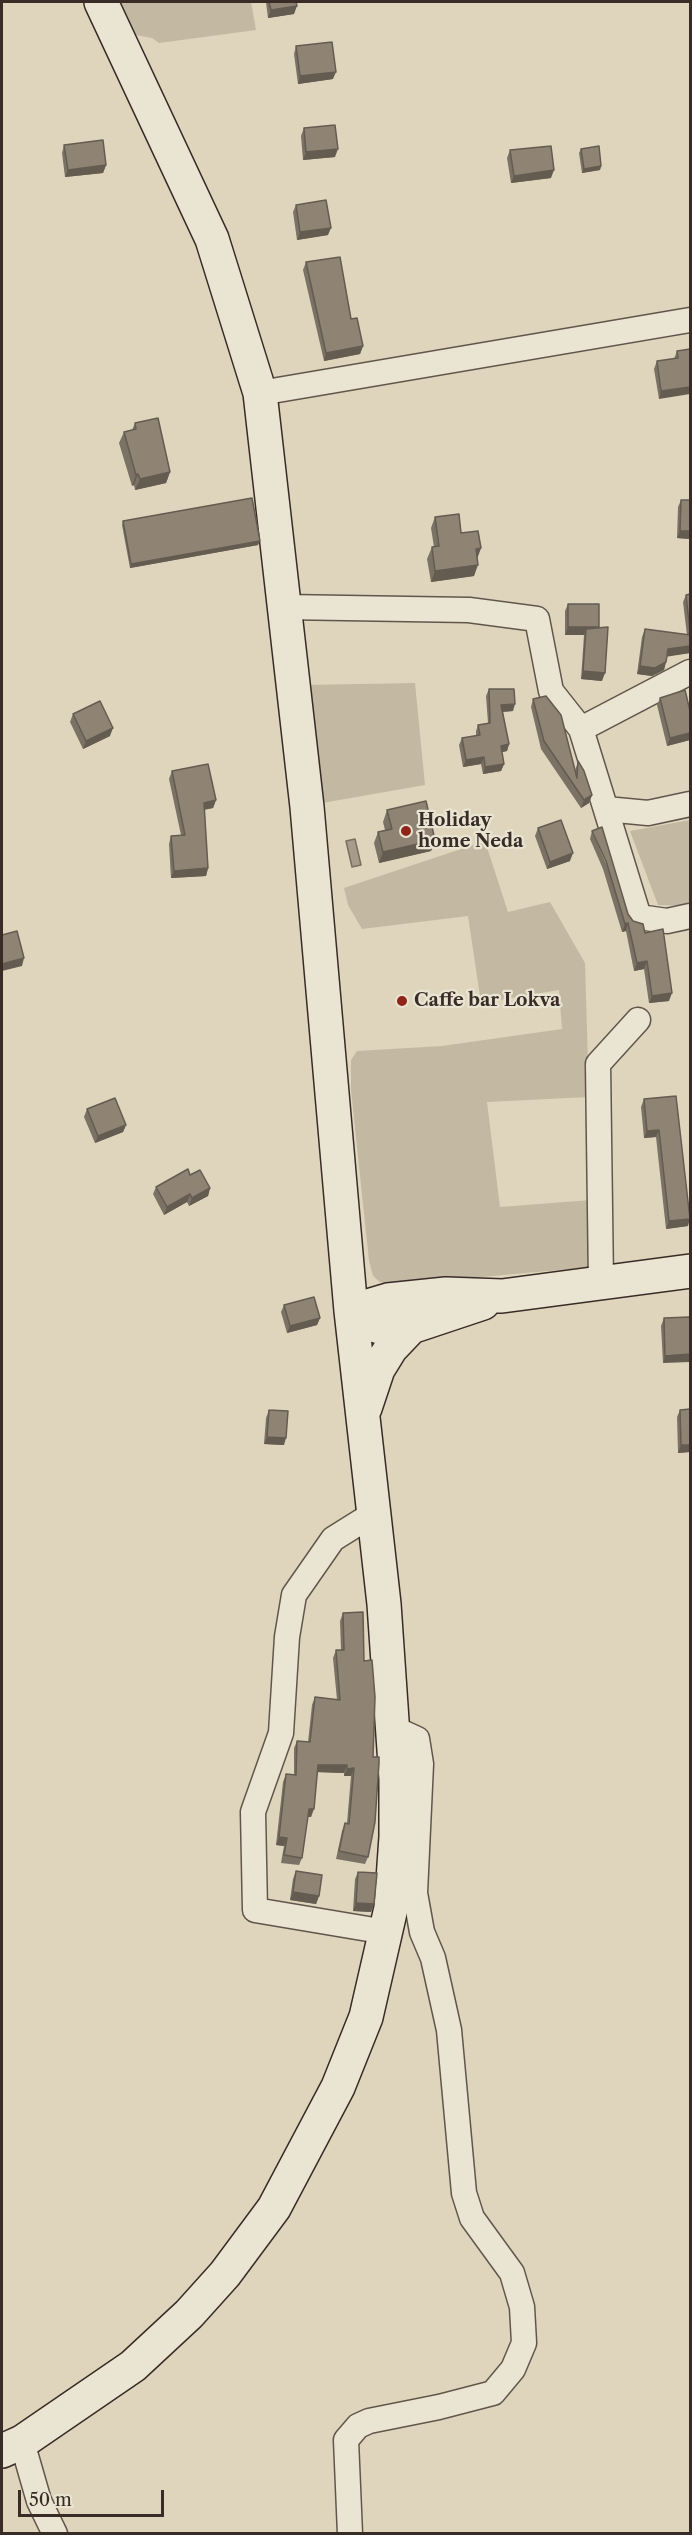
<!DOCTYPE html>
<style>
body{margin:0}
#map{position:relative;width:692px;height:2535px;overflow:hidden;background:#dfd5bc;font-family:"Libre Caslon Text",serif}
canvas{display:block}
.frame{position:absolute;inset:0;border:3px solid #392b26;pointer-events:none}
.scale{position:absolute;left:18px;top:2490px;width:146px;height:27px;box-sizing:border-box;border:3px solid #392b26;border-top:0;padding-left:8px;font-size:18px;line-height:21px;white-space:nowrap;color:#392b26;-webkit-text-stroke:4px #eae4d3;paint-order:stroke}
</style>
<div id="map">
<canvas width="692" height="2535"></canvas>
<div class="frame"></div>
<div class="scale">50 m</div>
</div>
<script>
const g = document.querySelector('canvas').getContext('2d');
g.lineJoin = 'round';
function fill(path, color) {
  g.fillStyle = color;
  g.fill(path, 'evenodd');
}
function toPath(rows) {
  const path = new Path2D();
  for (const r of rows) {
    path.moveTo(r[0], r[1]);
    for (let i = 2; i < r.length; i += 2) path.lineTo(r[i], r[i + 1]);
  }
  return path;
}
function stroke(path, color, width, dash) {
  g.strokeStyle = color;
  g.lineWidth = width;
  g.lineCap = dash ? 'butt' : 'round';
  g.setLineDash(dash || []);
  g.stroke(path);
}
function drawText(font, color, halo, rows, align = 'center') {
  g.font = font + ' "Libre Caslon Text",serif';
  g.lineWidth = 4.5;
  g.setLineDash([]);
  g.textBaseline = 'middle';
  g.strokeStyle = halo;
  g.fillStyle = color;
  for (const [text, x, y, turn = 0] of rows) {
    g.save();
    g.translate(x, y);
    g.rotate((+turn || 0) * Math.PI / 180);
    g.textAlign = isNaN(turn) ? turn : align;
    if (halo) g.strokeText(text, 0, 0);
    g.fillText(text, 0, 0);
    g.restore();
  }
}
fill(toPath([
 [125,2,251,2,256,30,159,43,152,38,136,35,118,3],
 [415,683,425,785,322,803,305,685],
 [690,820,690,906,658,905,630,831],
 [485,841,508,912,550,902,585,963,589,1097,487,1102,500,1207,591,1200,593,1267,392,1285,380,1282,373,1276,369,1261,351,1090,351,1060,357,1051,442,1046,562,1029,559,990,481,1003,468,916,362,929,348,905,344,888]
]), '#c3b8a2');
const water = toPath([
 [355,839,361,865,352,867,346,841,355,839]
]);
fill(water, '#a79b89');
stroke(water, '#7b6e61', 1.5);
const street = toPath([
 [260,393,690,320],
 [284,607,469,610,537,619,551,691,581,729,639,917,667,921,690,916],
 [581,729,690,672],
 [606,809,648,813,690,804],
 [601,1282,598,1064,638,1020],
 [373,1514,333,1539,294,1595,287,1637,281,1733,253,1812,255,1910,386,1932],
 [22,2442,39,2501,55,2534],
 [350,2534,346,2440,358,2426,369,2421,439,2407,493,2393,513,2369,524,2343,522,2307,512,2273,472,2218,464,2193,449,2030,433,1958,422,1932,415,1893,421,1764,417,1739,393,1728]
]);
const secondary = toPath([
 [351,1311,388,1300,446,1294,502,1296,690,1271],
 [351,1311,362,1322,391,1330,411,1327,483,1303],
 [365,1408,378,1369,391,1348,411,1327],
 [2,2451,22,2442,133,2366,189,2314,225,2274,274,2208,338,2087,366,2017,391,1908,396,1837,396,1779,384,1604,351,1311,307,807,260,393,212,239,101,2]
]);
stroke(street, '#62564c', 27);
stroke(secondary, '#392b26', 36);
stroke(street, '#eae4d3', 24);
stroke(secondary, '#eae4d3', 33);
fill(toPath([
 [266,2,296,2,294,14,268,18],
 [296,46,333,79,298,84,294,54],
 [304,128,335,157,303,160,301,136],
 [64,145,106,165,103,173,65,177,62,153],
 [581,149,601,166,600,170,582,173,579,153],
 [510,150,551,178,511,183,507,158],
 [296,205,328,235,297,240,293,212],
 [306,262,351,319,363,346,360,354,324,361,303,270],
 [690,349,659,399,654,369,657,361,674,359,677,351],
 [135,423,170,472,166,483,135,490,134,485,132,486,119,443,124,432,132,430],
 [681,500,690,500,690,539,677,538,678,507],
 [435,517,461,533,481,548,477,558,474,576,431,582,427,559,432,547,434,547,431,528],
 [123,521,258,545,130,568,122,525],
 [690,594,690,653,667,656,664,670,652,676,637,674,642,637,645,629,687,635,683,602,686,595],
 [568,604,599,627,602,681,581,679,584,635,565,635,565,611],
 [489,689,513,711,503,712,509,744,507,751,502,752,504,764,501,771,483,774,481,764,463,767,459,745,462,738,476,736,476,731,478,725,488,723,486,696],
 [660,698,690,711,690,740,667,746,657,705],
 [533,699,575,771,578,761,592,795,589,803,581,808,541,749,531,707],
 [73,714,110,736,83,749,70,722],
 [172,771,216,800,213,808,204,810,208,868,206,876,171,878,169,844,171,836,181,835,169,779],
 [387,810,435,840,431,851,379,863,374,843,378,832,385,830,383,822],
 [538,828,570,861,547,869,535,836],
 [592,831,628,914,669,1001,649,1003,644,969,634,971,626,931,622,932,603,869,590,839],
 [676,1096,688,1226,666,1229,656,1137,644,1138,641,1107,644,1099],
 [87,1109,126,1125,123,1132,95,1143,84,1117],
 [190,1175,210,1188,208,1196,189,1206,187,1202,164,1215,153,1194,156,1187],
 [284,1305,320,1318,317,1325,287,1333,281,1312],
 [690,1317,663,1363,661,1326,664,1318],
 [690,1409,690,1452,678,1453,677,1417,680,1410],
 [269,1410,284,1445,264,1444,266,1418],
 [343,1613,368,1857,365,1864,336,1859,342,1831,345,1823,347,1823,351,1776,344,1776,344,1773,317,1772,311,1817,308,1817,302,1858,299,1865,281,1863,284,1846,276,1845,283,1782,286,1774,294,1775,294,1748,297,1741,308,1742,312,1705,315,1697,337,1700,333,1658,336,1650,341,1650,340,1621],
 [296,1871,319,1896,316,1904,290,1900,293,1879],
 [358,1872,374,1904,371,1912,353,1911,355,1879]
]), '#7b7164');
fill(toPath([
 [297,6,294,14,268,18,271,10],
 [336,72,333,79,298,84,300,76],
 [338,149,335,157,303,160,306,152],
 [106,165,103,173,65,177,68,170],
 [601,166,600,170,582,173,584,169],
 [554,170,551,178,511,183,514,176],
 [331,228,328,235,297,240,300,232],
 [363,346,360,354,324,361,326,353],
 [690,387,690,394,659,399,661,391],
 [170,472,166,483,135,490,140,479],
 [138,474,134,485,132,486,136,475],
 [680,531,690,531,690,539,677,538],
 [260,541,258,545,130,568,131,564],
 [481,548,477,559,476,549],
 [478,565,474,576,431,582,435,571],
 [568,627,599,627,586,629,584,635,565,635],
 [690,646,690,653,665,657,668,649],
 [666,662,664,670,652,676,637,674,640,666],
 [583,671,605,673,602,681,581,679],
 [515,704,513,711,499,712,501,705],
 [113,728,110,736,83,749,86,741],
 [690,733,690,740,667,746,670,738],
 [509,744,507,751,498,753,501,746],
 [484,757,481,764,463,767,466,760],
 [504,764,501,771,483,774,485,767],
 [592,795,589,803,581,808,584,800],
 [216,800,213,808,201,810,204,803],
 [435,840,431,851,379,863,383,852],
 [573,853,570,861,547,869,550,862],
 [208,868,206,876,171,878,174,871],
 [628,923,626,931,622,932,625,924],
 [24,958,22,966,2,971,2,964],
 [647,961,644,969,634,971,637,963],
 [672,993,669,1001,649,1003,652,996],
 [126,1125,123,1132,95,1143,98,1136],
 [659,1130,656,1137,644,1138,647,1131],
 [210,1188,208,1196,189,1206,192,1198],
 [190,1194,187,1202,164,1215,167,1207],
 [690,1219,688,1226,666,1229,669,1221],
 [320,1318,317,1325,287,1333,290,1326],
 [690,1354,690,1362,663,1363,665,1356],
 [267,1437,286,1438,284,1445,264,1444],
 [681,1445,690,1445,690,1452,678,1453],
 [318,1765,347,1765,344,1773,315,1772],
 [354,1768,351,1776,344,1776,347,1769],
 [309,1809,314,1809,311,1817,306,1817],
 [279,1837,287,1838,284,1846,276,1845],
 [293,1892,319,1896,316,1904,290,1900],
 [356,1903,374,1904,371,1912,353,1911]
]), '#645c51');
const building = toPath([
 [269,2,296,2,297,6,271,10,269,2],
 [332,42,336,72,300,76,296,46,332,42],
 [335,125,338,149,306,152,304,128,335,125],
 [103,140,106,165,68,170,64,145,103,140],
 [551,146,554,170,514,176,510,150,551,146],
 [599,146,601,166,584,169,581,149,599,146],
 [326,200,331,228,300,232,296,205,326,200],
 [340,257,351,319,357,318,363,346,326,353,306,262,340,257],
 [690,349,690,387,661,391,657,361,678,358,677,351,690,349],
 [158,418,170,472,140,479,138,474,136,475,124,432,136,429,135,423,158,418],
 [252,498,260,541,131,564,123,521,252,498],
 [681,500,690,500,690,531,680,531,681,500],
 [459,514,461,533,478,531,481,548,476,549,478,565,435,571,432,547,439,546,435,517,459,514],
 [690,594,690,631,686,595,690,594],
 [568,604,599,604,599,627,568,627,568,604],
 [608,627,605,673,583,671,586,629,608,627],
 [645,629,690,635,690,646,668,649,666,662,655,668,640,666,645,629],
 [489,689,514,689,515,704,501,705,509,744,501,746,504,764,485,767,484,757,466,760,462,738,480,735,478,725,490,723,489,689],
 [685,690,690,711,690,733,670,738,660,698,685,690],
 [546,696,561,715,577,778,578,761,584,771,592,795,584,800,544,741,533,699,546,696],
 [100,701,113,728,86,741,73,714,100,701],
 [208,764,216,800,204,803,208,868,174,871,171,836,185,835,172,771,208,764],
 [426,801,435,840,383,852,378,832,392,829,387,810,426,801],
 [561,820,573,853,550,862,538,828,561,820],
 [602,827,628,914,633,921,643,924,645,933,663,929,672,993,652,996,647,961,637,963,628,923,625,924,606,861,592,831,602,827],
 [17,931,24,958,2,964,2,935,17,931],
 [676,1096,690,1219,669,1221,659,1130,647,1131,644,1099,676,1096],
 [115,1098,126,1125,98,1136,87,1109,115,1098],
 [188,1169,190,1175,200,1170,210,1188,192,1198,190,1194,167,1207,156,1187,188,1169],
 [314,1297,320,1318,290,1326,284,1305,314,1297],
 [690,1317,690,1354,665,1356,664,1318,690,1317],
 [690,1409,690,1445,681,1445,680,1410,690,1409],
 [269,1410,288,1411,286,1438,267,1437,269,1410],
 [363,1612,364,1661,372,1660,375,1697,373,1757,379,1757,379,1763,375,1822,368,1857,339,1851,345,1823,349,1824,354,1768,347,1769,347,1765,318,1765,314,1809,309,1809,302,1858,284,1855,287,1838,279,1837,286,1774,296,1775,297,1741,310,1742,315,1697,340,1700,336,1650,344,1650,343,1613,363,1612],
 [296,1871,322,1875,319,1896,293,1892,296,1871],
 [358,1872,377,1873,374,1904,356,1903,358,1872]
]);
fill(building, '#8f8374');
stroke(building, '#645c51', 1.5);
for (const [x, y, r, color] of [
 [406,831,6,"#8f2418"],
 [402,1001,6,"#8f2418"]
]) {
  const dot = new Path2D();
  dot.arc(x, y, r, 0, 2 * Math.PI);
  g.fillStyle = color;
  g.fill(dot);
  stroke(dot, '#eae4d3', 2);
}
drawText('bold 18px', '#392b26', '#eae4d3', [
 ["Holiday",418,821],
 ["home Neda",418,842],
 ["Caffe bar Lokva",414,1001]
], 'left');
</script>
